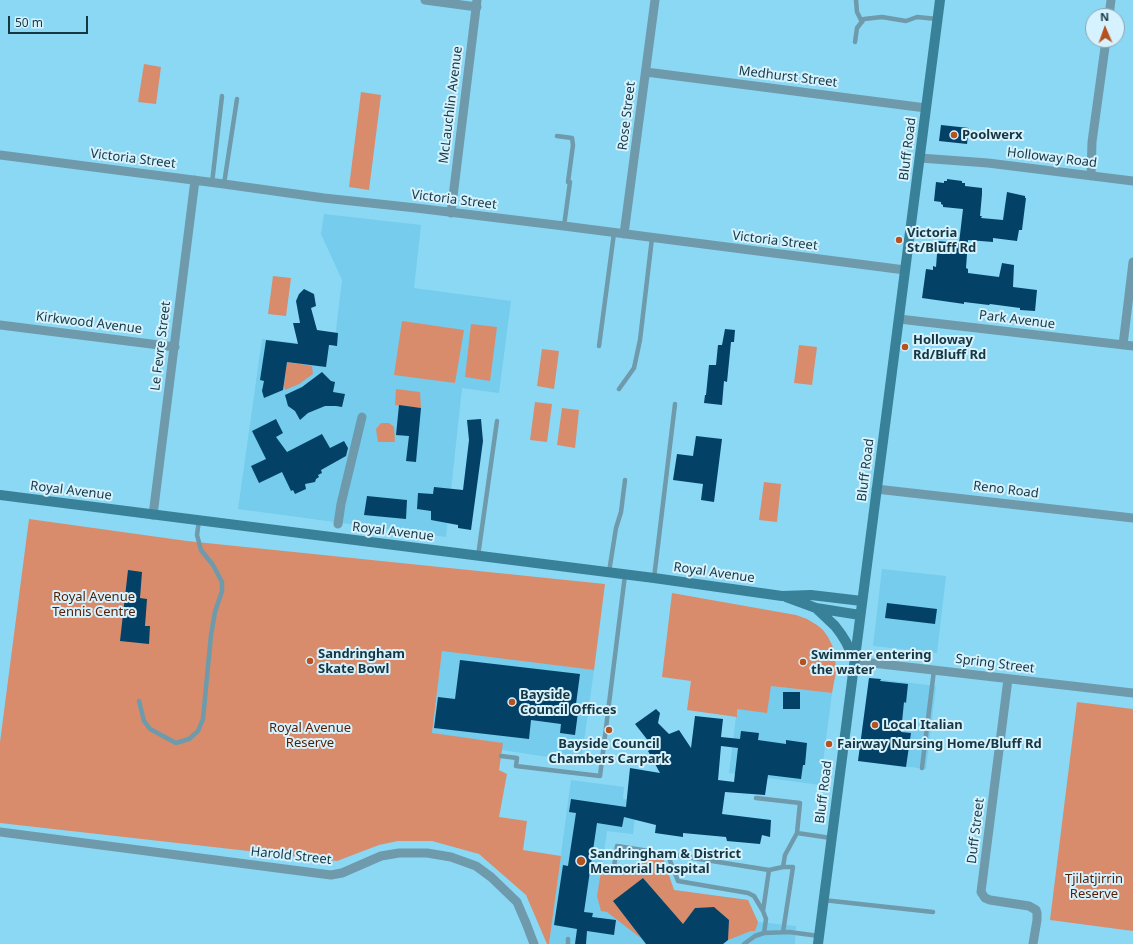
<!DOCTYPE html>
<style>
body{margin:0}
#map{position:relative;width:1133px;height:944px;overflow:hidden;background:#8bd8f5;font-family:"Noto Sans",sans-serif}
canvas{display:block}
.north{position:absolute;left:1085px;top:8px;width:40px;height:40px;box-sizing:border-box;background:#d5f2fe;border:1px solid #89a7b3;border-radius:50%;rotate:358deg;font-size:11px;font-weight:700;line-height:16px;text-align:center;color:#163742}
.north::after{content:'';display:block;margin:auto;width:14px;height:18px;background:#b65220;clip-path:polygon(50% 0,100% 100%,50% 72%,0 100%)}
.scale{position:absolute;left:8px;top:16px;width:80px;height:18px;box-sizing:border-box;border:2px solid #163742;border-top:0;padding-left:5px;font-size:12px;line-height:14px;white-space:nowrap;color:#163742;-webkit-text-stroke:3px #d5f2fe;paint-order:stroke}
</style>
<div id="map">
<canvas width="1133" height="944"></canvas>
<div class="north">N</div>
<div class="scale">50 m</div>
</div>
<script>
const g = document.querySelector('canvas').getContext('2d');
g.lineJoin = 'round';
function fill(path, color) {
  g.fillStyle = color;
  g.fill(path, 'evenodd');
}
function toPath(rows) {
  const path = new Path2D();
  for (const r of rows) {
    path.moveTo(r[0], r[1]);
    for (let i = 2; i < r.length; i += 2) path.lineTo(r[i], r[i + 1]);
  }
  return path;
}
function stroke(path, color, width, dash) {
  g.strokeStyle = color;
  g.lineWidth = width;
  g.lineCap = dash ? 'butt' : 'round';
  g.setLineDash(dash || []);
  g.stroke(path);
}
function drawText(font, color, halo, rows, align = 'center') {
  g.font = font + ' "Noto Sans",sans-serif';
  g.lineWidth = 4;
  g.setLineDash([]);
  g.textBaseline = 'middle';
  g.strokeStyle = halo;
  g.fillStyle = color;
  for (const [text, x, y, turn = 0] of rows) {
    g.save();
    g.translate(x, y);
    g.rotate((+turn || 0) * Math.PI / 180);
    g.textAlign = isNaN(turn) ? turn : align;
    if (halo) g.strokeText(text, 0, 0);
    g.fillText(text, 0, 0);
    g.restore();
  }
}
fill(toPath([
 [324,214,421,225,414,288,511,301,499,393,462,388,446,537,238,509,262,339,334,347,342,280,321,234],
 [882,569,946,576,937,653,873,646],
 [442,650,594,670,581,762,502,750,502,743,432,734],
 [869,678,936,686,926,769,858,761],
 [771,686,832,693,820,785,729,773,737,709],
 [571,780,624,787,623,799,637,801,633,834,607,831,602,865,630,869,631,864,641,866,642,855,663,858,674,890,748,900,758,922,796,926,795,944,549,944]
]), '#75ccec');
fill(toPath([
 [144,64,161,67,156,104,138,102],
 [361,92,381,95,369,190,349,187],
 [273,276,291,278,286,316,268,314],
 [402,321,464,330,455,383,394,375],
 [471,324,497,327,490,381,465,377],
 [799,345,817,347,812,385,794,383],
 [542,349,559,351,554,389,537,386],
 [287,362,312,366,313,374,299,384,285,390,284,385],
 [396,389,420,392,421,408,395,405],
 [535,402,552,404,547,442,530,440],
 [562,408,579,410,575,448,557,445],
 [381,423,389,423,394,427,395,442,378,442,376,429],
 [764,482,781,484,777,522,759,520],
 [29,519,187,541,605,584,594,670,442,651,432,733,503,743,499,770,507,774,499,817,527,821,523,850,561,856,549,944,547,944,526,895,479,854,432,841,398,841,379,845,337,861,0,823,0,742],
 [672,593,796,615,807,619,817,625,823,630,828,637,833,647,835,654,836,672,832,693,771,686,767,713,737,709,737,717,687,710,691,681,662,677],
 [1077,702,1133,709,1133,931,1050,920],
 [642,855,663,858,674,890,748,900,758,922,755,931,751,931,728,940,728,920,714,907,695,908,683,924,685,932,674,914,643,878,614,901,642,939,607,912,601,911,597,896,602,865,630,869,631,864,641,866]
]), '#d88c6c');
fill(toPath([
 [941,125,969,128,967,144,939,141],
 [947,179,962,181,962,183,965,183,965,186,982,188,982,194,980,216,982,216,981,218,1003,220,1007,192,1025,196,1025,198,1026,198,1022,230,1019,230,1017,241,993,238,993,242,968,240,966,268,968,269,968,273,999,277,1002,263,1014,265,1013,287,1037,290,1035,311,1020,310,1020,308,990,304,989,305,964,302,964,304,922,298,926,269,933,270,933,266,936,267,938,241,959,243,963,209,943,207,943,205,941,204,941,202,934,201,936,182,944,183,944,181,947,181],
 [304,289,314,294,316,306,311,308,317,330,338,333,337,346,329,345,326,367,287,362,283,390,264,398,262,391,264,381,260,380,266,340,298,344,293,323,300,323,296,301,299,294],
 [725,329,735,330,734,342,731,342,727,382,724,381,722,405,704,403,705,395,706,395,709,365,716,365,718,345,722,345],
 [322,372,331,381,335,382,333,392,345,394,342,407,336,406,325,406,308,413,300,420,295,411,288,406,285,395,302,387],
 [399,405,421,408,416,462,406,461,409,436,396,435],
 [276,419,283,433,276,437,287,452,322,434,330,448,344,441,348,448,346,456,321,470,322,473,318,475,319,477,316,479,315,482,305,484,306,489,295,494,293,490,291,491,282,472,259,483,251,466,266,459,252,431],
 [481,419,483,441,471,530,458,528,458,525,431,520,431,511,417,509,418,493,433,494,434,487,463,490,469,440,467,420],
 [696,436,722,439,714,502,701,500,703,484,673,480,677,454,693,456],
 [367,496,407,500,406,519,364,515],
 [128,570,142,572,140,598,147,599,145,626,150,626,149,644,120,641],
 [887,603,937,609,935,624,885,618],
 [460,660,580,674,576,704,579,705,575,735,560,733,561,724,531,720,529,739,434,728,438,697,455,699],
 [869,678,881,679,880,681,908,684,906,703,904,702,901,732,911,733,906,767,858,761],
 [783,692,800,692,800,709,783,709],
 [656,709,660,713,658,723,669,734,679,730,691,748,695,716,723,719,721,737,740,739,741,731,759,733,758,740,786,744,786,740,807,743,805,765,803,765,801,779,768,775,765,795,725,792,722,814,771,820,770,837,762,835,760,844,727,841,726,837,683,833,683,837,655,833,656,825,624,817,622,827,597,823,584,912,593,913,592,917,616,920,614,935,587,931,586,944,575,944,577,929,554,925,563,865,568,866,576,813,569,812,571,799,626,807,630,768,660,773,648,751,653,747,635,724],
 [721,746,738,748,734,782,718,780],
 [643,878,683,924,695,908,714,907,729,920,728,940,723,944,646,944,613,901]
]), '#044167');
stroke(toPath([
 [856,0,857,12,862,22],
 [855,42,857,28,864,19,882,17,906,21,917,17,937,19],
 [557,136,572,138,573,145,568,182,570,182,564,226],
 [212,183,222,96],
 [224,184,237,99],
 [599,346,614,233],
 [619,389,634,368,640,340,652,238],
 [478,556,497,421],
 [609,572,616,528,621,512,625,480],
 [654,578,675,404],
 [139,701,144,721,150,729,176,743,189,739,198,731,203,719,211,635,215,612,222,591,222,582,213,565,201,550,197,535,199,520],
 [501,756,517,758,516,766,600,776,625,575],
 [922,768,934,670],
 [756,798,800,803,797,833,785,855,783,867],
 [797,833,831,838],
 [667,853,678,881,748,893,754,896,763,911],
 [614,867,617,846,769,870,783,867,793,867,783,932],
 [823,900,933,912],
 [764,933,766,919,763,911,769,870],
 [568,944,568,939],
 [744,944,755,936,764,933,789,932,819,936]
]), '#6e9aab', 4.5);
stroke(toPath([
 [425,0,477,7],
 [1109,16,1111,0],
 [646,72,926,108],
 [0,155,224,184,324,198,416,208,564,226,905,270],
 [920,158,988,163,1133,181],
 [1091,176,1092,142,1106,40],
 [451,213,477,0],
 [624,234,655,0],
 [899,319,1133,346],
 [0,325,175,347],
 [1123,345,1133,262],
 [876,489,1133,518],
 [153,515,195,180],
 [338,524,341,504,362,417],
 [855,661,1133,693],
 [1008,679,981,892,985,898,990,900,1029,906,1036,910,1037,913,1037,920,1033,944],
 [0,832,331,875,342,873,381,856,399,853,427,853,451,857,476,866,491,877,517,902,526,923,534,944]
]), '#6e9aab', 9);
stroke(toPath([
 [0,495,654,578,782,596,811,595,862,601],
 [786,597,816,608,860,615],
 [816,608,835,626,841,634,846,642,854,659],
 [818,944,940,0]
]), '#388199', 10);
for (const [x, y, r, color] of [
 [954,135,4,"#b65220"],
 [899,240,4,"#b65220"],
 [905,347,4,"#b65220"],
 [310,661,4,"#b65220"],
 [803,662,4,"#b65220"],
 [512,702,4,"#b65220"],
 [875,725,4,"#b65220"],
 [609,730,4,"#b65220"],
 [829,744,4,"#b65220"],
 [581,861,5,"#b65220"]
]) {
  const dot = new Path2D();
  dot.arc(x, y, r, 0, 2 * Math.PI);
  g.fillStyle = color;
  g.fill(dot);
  stroke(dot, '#d5f2fe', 1.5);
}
drawText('13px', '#163742', '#d5f2fe', [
 ["Medhurst Street",788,77,7],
 ["McLauchlin Avenue",451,105,-83],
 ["Rose Street",627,116,-83],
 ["Bluff Road",908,149,-83],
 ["Holloway Road",1052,158,7],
 ["Victoria Street",133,159,7],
 ["Victoria Street",454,200,7],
 ["Victoria Street",775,241,7],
 ["Park Avenue",1017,320,7],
 ["Kirkwood Avenue",89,323,7],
 ["Le Fevre Street",161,346,-83],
 ["Bluff Road",866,470,-83],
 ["Reno Road",1006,490,7],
 ["Royal Avenue",71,491,7],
 ["Royal Avenue",393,532,7],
 ["Royal Avenue",714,573,8],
 ["Spring Street",995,664,7],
 ["Bluff Road",824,792,-83],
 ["Duff Street",976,831,-83],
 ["Harold Street",291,856,6]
]);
drawText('bold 13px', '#163742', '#d5f2fe', [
 ["Poolwerx",962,135],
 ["Victoria",907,233],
 ["St/Bluff Rd",907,248],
 ["Holloway",913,340],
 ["Rd/Bluff Rd",913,355],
 ["Sandringham",318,654],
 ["Skate Bowl",318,669],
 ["Swimmer entering",811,655],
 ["the water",811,670],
 ["Bayside",520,695],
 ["Council Offices",520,710],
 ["Local Italian",883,725],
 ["Bayside Council",609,744,"center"],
 ["Chambers Carpark",609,759,"center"],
 ["Fairway Nursing Home/Bluff Rd",837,744],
 ["Sandringham & District",590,854],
 ["Memorial Hospital",590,869]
], 'left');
drawText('13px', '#561f03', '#d5f2fe', [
 ["Royal Avenue",94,597],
 ["Tennis Centre",94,612],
 ["Royal Avenue",310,728],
 ["Reserve",310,743],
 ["Tjilatjirrin",1094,879],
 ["Reserve",1094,894]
]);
</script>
